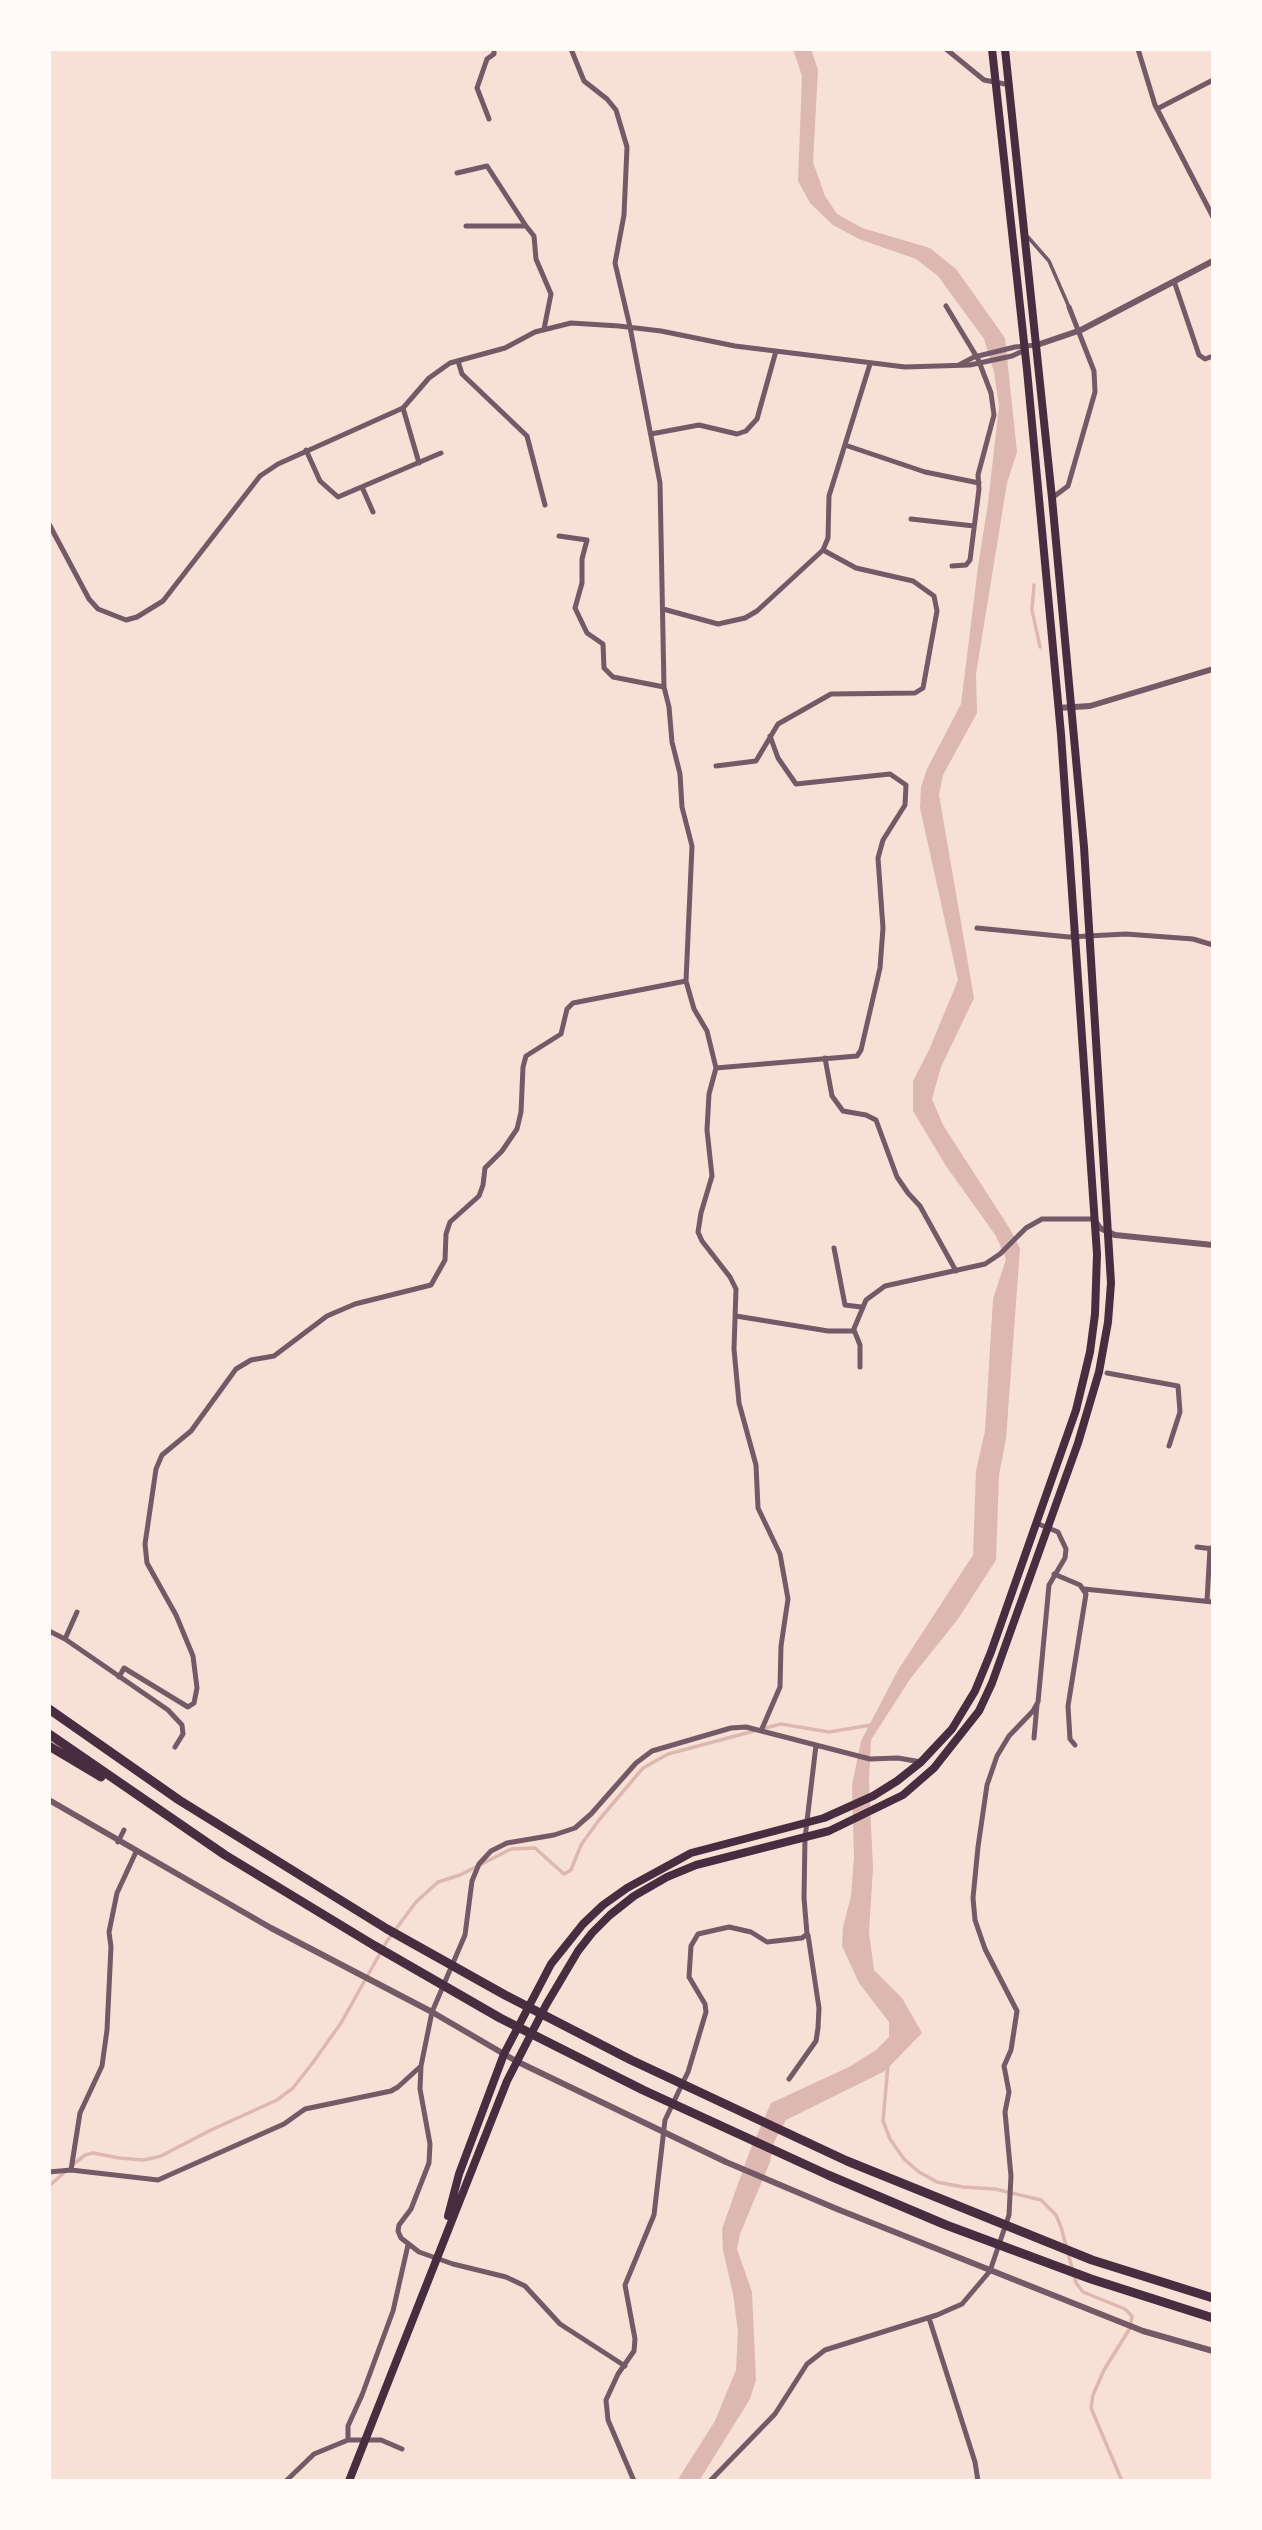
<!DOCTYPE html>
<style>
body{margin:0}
#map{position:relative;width:1262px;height:2530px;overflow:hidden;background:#f7e1d7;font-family:Inter,sans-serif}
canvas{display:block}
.frame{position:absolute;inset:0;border:51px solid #fffaf5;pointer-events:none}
</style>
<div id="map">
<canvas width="1262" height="2530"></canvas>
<div class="frame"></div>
</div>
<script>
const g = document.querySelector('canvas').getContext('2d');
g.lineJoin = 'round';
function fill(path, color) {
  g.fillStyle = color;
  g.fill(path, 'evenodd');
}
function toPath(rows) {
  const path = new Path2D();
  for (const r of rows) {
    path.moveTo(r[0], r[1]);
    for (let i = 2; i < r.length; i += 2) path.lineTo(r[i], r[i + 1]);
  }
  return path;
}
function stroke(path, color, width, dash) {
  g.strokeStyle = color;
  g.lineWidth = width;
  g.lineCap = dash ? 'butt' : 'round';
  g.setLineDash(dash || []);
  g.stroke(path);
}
fill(toPath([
 [793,49,811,49,818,70,813,162,825,196,837,214,862,228,930,248,956,269,1005,338,1017,452,1007,483,976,674,977,713,943,775,939,795,974,998,941,1067,932,1099,943,1125,1010,1229,1020,1248,1006,1439,999,1475,996,1560,958,1619,910,1679,871,1740,869,1781,873,1868,869,1932,874,1970,902,1998,922,2033,885,2071,786,2120,774,2142,770,2162,740,2234,737,2249,752,2292,756,2380,750,2399,699,2481,677,2481,715,2421,736,2370,738,2332,733,2294,723,2250,722,2229,749,2153,771,2103,849,2067,876,2050,889,2037,889,2022,859,1983,842,1946,843,1927,851,1896,854,1857,852,1785,861,1741,898,1670,973,1555,976,1471,985,1431,993,1299,1006,1259,996,1236,946,1166,913,1111,913,1081,929,1050,958,980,920,808,921,787,927,769,961,704,978,567,988,503,999,406,994,372,984,339,938,276,916,259,859,239,833,225,810,203,798,181,802,76]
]), '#dcb8b0');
stroke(toPath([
 [1034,585,1032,610,1040,647],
 [761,1729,781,1724,829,1732,871,1725],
 [888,2065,883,2121,890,2139,904,2159,919,2172,937,2182,963,2187,995,2189,1041,2200,1056,2215,1061,2227,1076,2283,1083,2292,1125,2309,1132,2316,1130,2328,1104,2370,1093,2395,1091,2408,1122,2481],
 [71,2166,85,2155,93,2153,119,2158,144,2160,161,2156,211,2130,277,2100,293,2088,314,2061,341,2023,387,1941,416,1902,438,1882,460,1875,511,1849,535,1848,564,1874,571,1870,581,1845,599,1820,643,1768,668,1754,754,1731],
 [49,2186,66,2171]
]), '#dcb8b0', 3.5);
stroke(toPath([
 [1028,237,1049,261,1069,307]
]), '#755966', 3.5);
stroke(toPath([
 [571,49,584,81,607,99,616,110,627,147,624,215,615,263,630,327,660,483,664,687,669,707,672,742,680,774,682,807,692,846,686,981,694,1009,707,1031,716,1068,709,1094,707,1130,712,1176,701,1213,698,1232,702,1241,730,1277,736,1289,734,1349,739,1403,756,1465,758,1508,780,1554,788,1599,781,1646,780,1687,761,1731],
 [946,49,984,80,1010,85],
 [1138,49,1155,105,1213,217],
 [1157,109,1213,80],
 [489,119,477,88,487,59,494,54,494,49],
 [457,173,487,166,526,226],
 [466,226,526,226,534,236,536,259,551,294,544,329],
 [1174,281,1199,355,1205,359,1213,356],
 [946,306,978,359,991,393,994,415,978,475,979,489,970,560,966,565,952,566],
 [458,361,462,374,527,436,545,505],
 [959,365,974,357,1015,347,1037,345],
 [403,408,419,463],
 [651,434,699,425,737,434,746,431,757,419,776,351],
 [845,445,925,472,979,483],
 [306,450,320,481,338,497,441,453],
 [362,487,373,512],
 [1052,498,1068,486,1095,392,1094,371,1069,307],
 [911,519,974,526],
 [49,524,89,599,98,609,126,620,137,617,163,601,260,476,278,464,403,408,429,378,450,363,505,348,535,332,571,323,619,326,661,331,735,346,905,367,970,365,1012,356,1025,350],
 [559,536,587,540,582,559,582,583,575,608,587,633,603,644,604,668,613,677,664,687],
 [663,609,718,624,745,618,757,611,823,550,828,538,829,496,870,364],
 [716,766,756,761,778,724,831,694,915,693,923,688,937,611,934,596,913,581,856,568,823,550],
 [977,928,1069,937,1126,934,1193,939,1213,945],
 [825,1058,832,1096,843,1111,866,1115,876,1120,897,1177,908,1193,920,1206,956,1271],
 [716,1068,857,1056,861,1050,880,968,883,928,878,858,883,840,905,805,906,785,890,774,796,784,778,758,770,736],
 [834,1248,845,1305,861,1307],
 [736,1316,828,1331,853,1331,866,1300,885,1286,985,1264,1000,1254,1026,1228,1042,1219,1094,1219],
 [854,1330,860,1345,860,1367],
 [1107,1373,1178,1386,1180,1412,1169,1446],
 [1197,1547,1213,1549],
 [1054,1574,1080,1585,1086,1594,1068,1706,1070,1739,1075,1745],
 [1084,1589,1213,1602],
 [1207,1601,1210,1548],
 [49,1631,65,1639,168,1710,182,1725,183,1734,175,1747],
 [65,1639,77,1612],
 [119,1677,124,1668,188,1707,194,1703,197,1688,193,1656,176,1615,147,1563,145,1544,156,1469,162,1455,191,1431,236,1369,251,1360,274,1356,327,1316,355,1304,431,1285,445,1260,446,1234,450,1222,479,1196,483,1185,485,1168,502,1151,517,1129,521,1112,523,1067,526,1056,561,1034,567,1009,573,1003,686,981],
 [1034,1738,1037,1705],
 [118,1842,124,1830],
 [421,2066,420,2089,430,2144,429,2163,411,2209,399,2225,398,2231,401,2238,419,2252,453,2264,506,2277,525,2286,560,2324,625,2366],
 [789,2079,816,2041,818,2028,819,2008,808,1935],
 [71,2170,80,2113,102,2066,107,2030,111,1947,109,1932,117,1893,136,1852],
 [49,2172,71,2170,158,2180,284,2124,305,2109,391,2091,398,2087,421,2066,432,2012,465,1935,472,1881,479,1864,491,1851,507,1843,554,1835,575,1828,591,1814,636,1763,652,1751,731,1728,746,1727,870,1759,898,1758,921,1762],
 [929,2318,975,2462,978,2481],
 [348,2440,381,2440,402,2449],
 [286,2481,314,2454,348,2440,348,2426,362,2395,393,2311,408,2245],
 [634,2481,608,2420,606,2400,618,2374,634,2351,635,2339,625,2285,654,2215,665,2120,688,2072,706,2012,705,2004,689,1977,691,1946,698,1934,729,1927,751,1932,767,1942,802,1938,807,1934,804,1898,805,1838,816,1745],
 [710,2481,775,2414,807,2364,825,2350,937,2315,962,2304,990,2271,1009,2215,1011,2176,1005,2112,1009,2092,1004,2066,1011,2050,1017,2011,985,1949,975,1920,973,1898,978,1847,987,1785,997,1756,1009,1736,1033,1711,1038,1702,1049,1585,1065,1558,1066,1549,1058,1532,1036,1523]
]), '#755966', 5);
stroke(toPath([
 [1037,345,1081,330,1213,261],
 [1058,708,1090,706,1213,669],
 [1095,1221,1100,1228,1115,1235,1213,1245],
 [49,1800,271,1928,432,2012,516,2061,726,2162,837,2209,1143,2331,1213,2351]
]), '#755966', 6);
stroke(toPath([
 [448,2216,459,2174,504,2054,551,1964,583,1924,603,1905,627,1888,691,1853,824,1818,873,1796,897,1781,921,1762,952,1729,975,1691,991,1652,1076,1410,1090,1352,1095,1314,1097,1254,1061,734,1027,370,992,49],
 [349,2481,507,2081,546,2005,578,1951,592,1933,610,1915,634,1896,667,1877,696,1865,829,1831,903,1795,934,1768,979,1711,992,1683,1078,1443,1099,1372,1108,1322,1111,1283,1084,847,1052,498,1005,49]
]), '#4a2c40', 8);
stroke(toPath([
 [49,1709,179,1800,387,1929,505,1995,631,2060,847,2161,1092,2260,1213,2298],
 [49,1734,225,1855,375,1946,500,2018,643,2090,828,2175,946,2225,1091,2279,1213,2318],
 [49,1746,101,1777]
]), '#4a2c40', 9);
</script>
